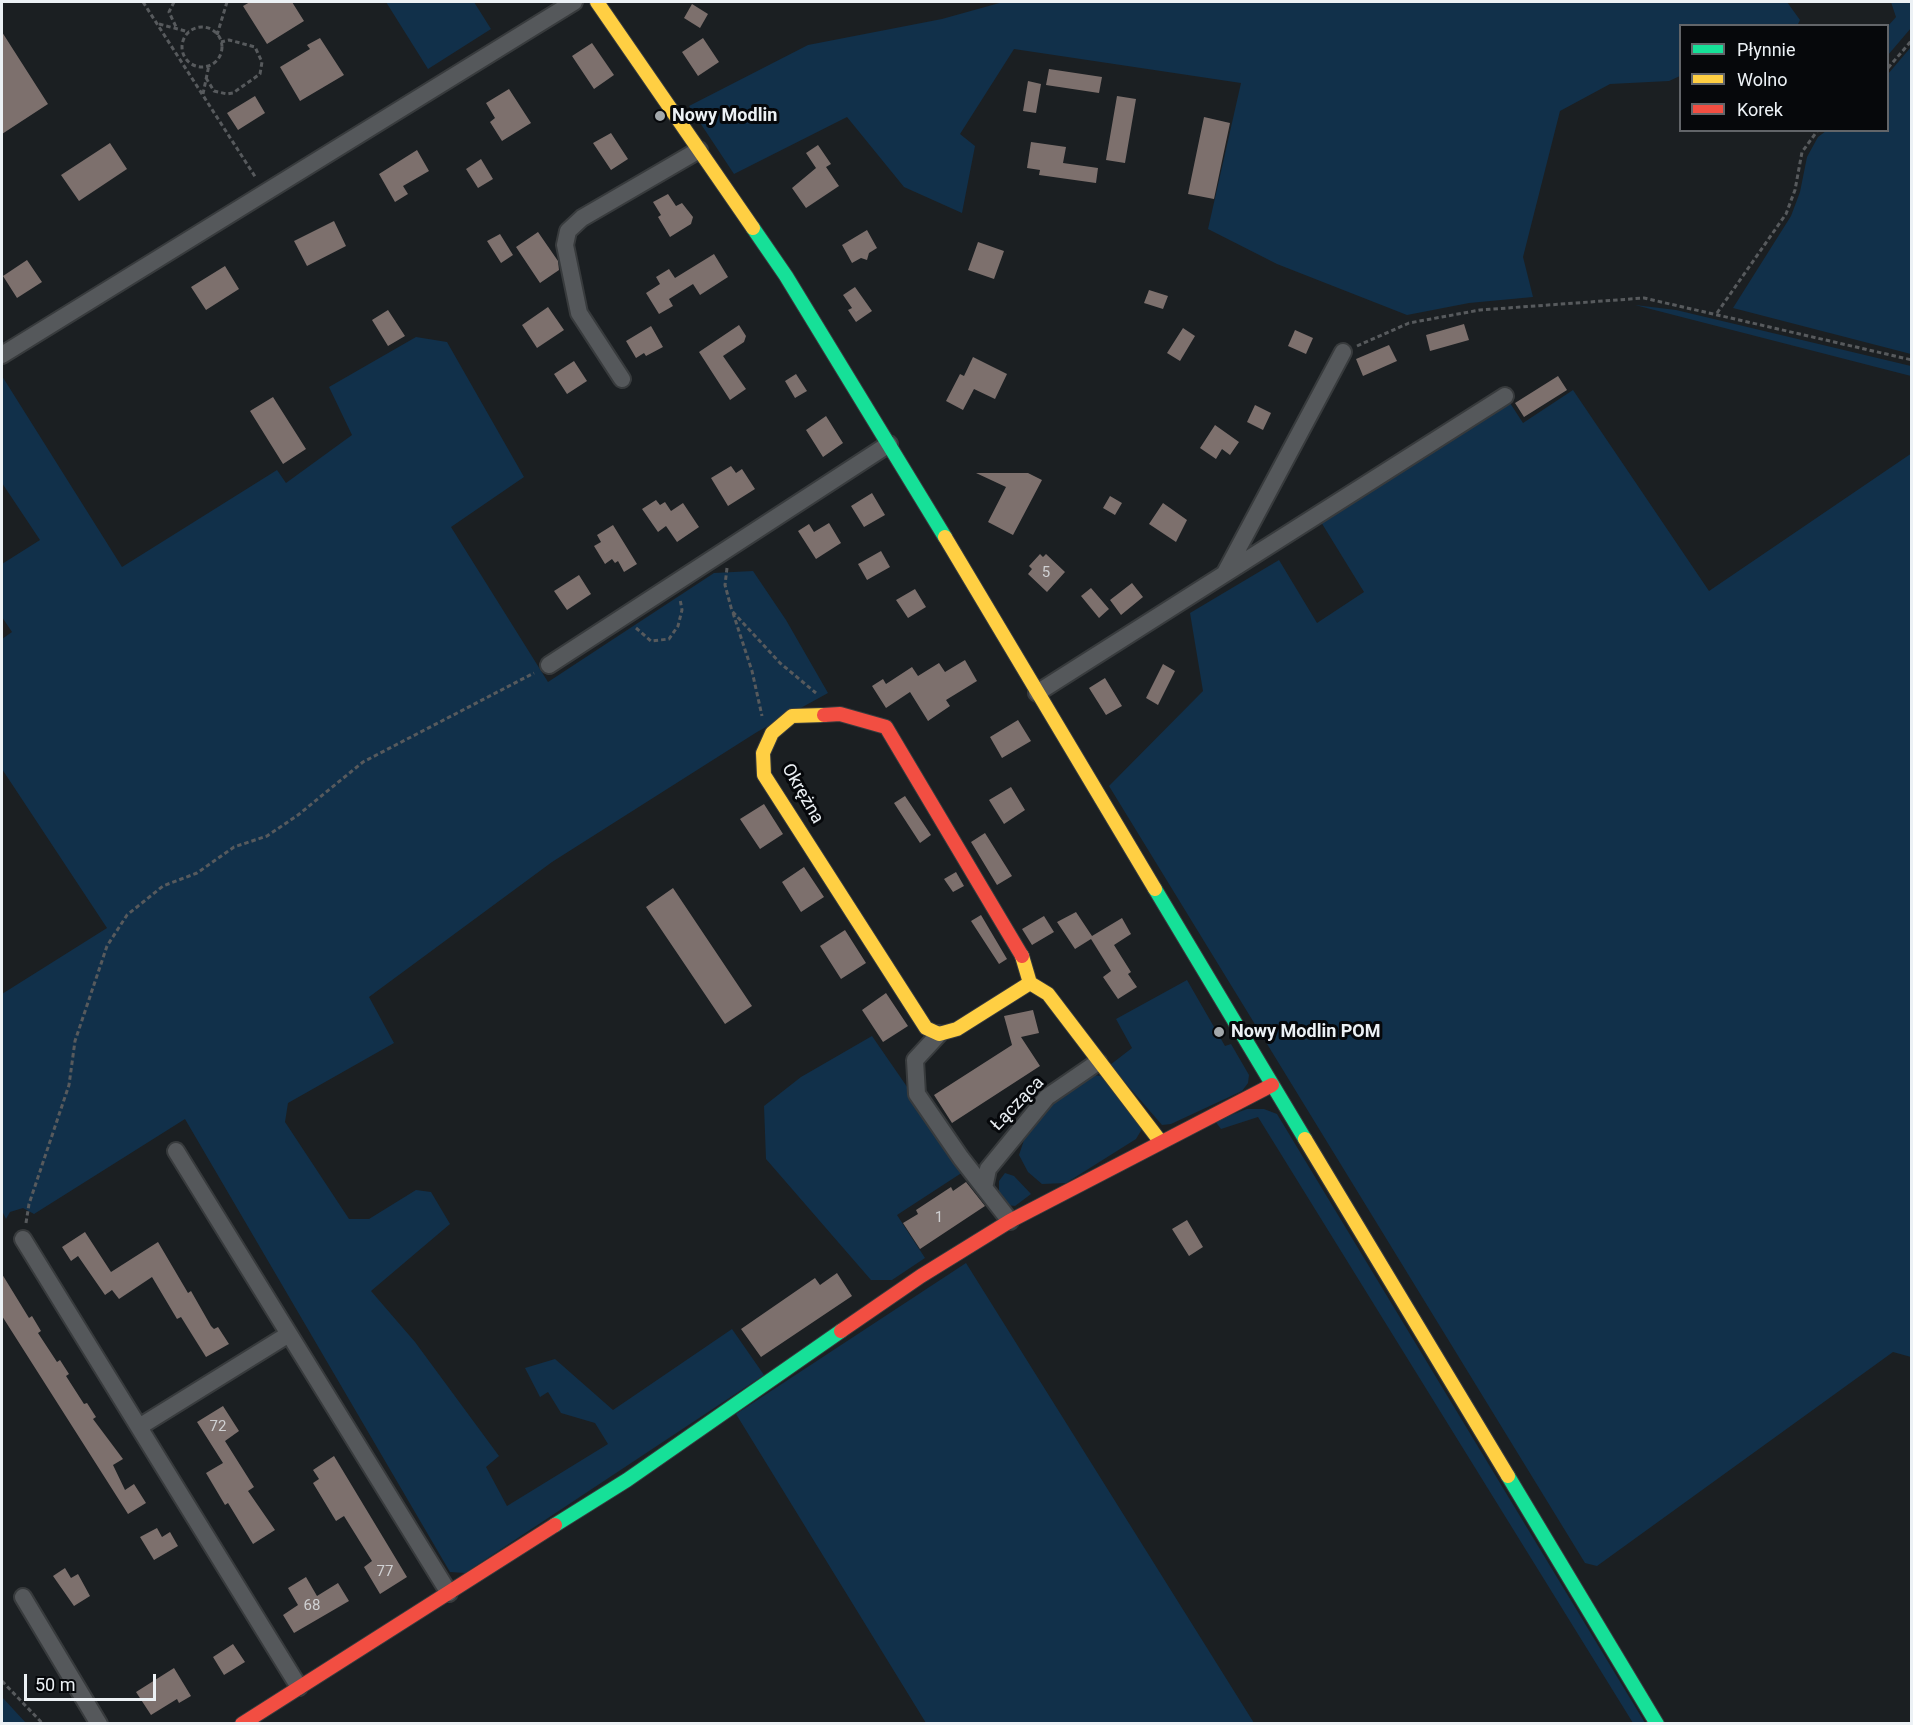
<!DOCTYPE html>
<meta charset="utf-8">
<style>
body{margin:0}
#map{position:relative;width:1913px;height:1725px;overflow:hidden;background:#1b1f22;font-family:Roboto,sans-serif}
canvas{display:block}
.frame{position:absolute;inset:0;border:3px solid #ecf1f5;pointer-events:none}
.legend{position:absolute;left:1679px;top:24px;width:210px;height:108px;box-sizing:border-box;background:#06080b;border:2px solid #626569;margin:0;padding:8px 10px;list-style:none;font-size:18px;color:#ecf1f5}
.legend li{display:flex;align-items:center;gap:12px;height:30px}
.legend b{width:30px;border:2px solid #626569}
.scale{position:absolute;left:24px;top:1674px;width:132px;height:27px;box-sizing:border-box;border:3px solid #ecf1f5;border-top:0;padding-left:8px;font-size:18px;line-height:21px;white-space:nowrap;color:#ecf1f5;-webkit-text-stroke:4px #06080b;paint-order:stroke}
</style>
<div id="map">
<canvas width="1913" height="1725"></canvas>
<div class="frame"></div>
<ul class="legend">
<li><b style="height:8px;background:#16e098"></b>Płynnie</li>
<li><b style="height:8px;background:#ffcf43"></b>Wolno</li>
<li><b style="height:8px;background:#f24e42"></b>Korek</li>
</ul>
<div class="scale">50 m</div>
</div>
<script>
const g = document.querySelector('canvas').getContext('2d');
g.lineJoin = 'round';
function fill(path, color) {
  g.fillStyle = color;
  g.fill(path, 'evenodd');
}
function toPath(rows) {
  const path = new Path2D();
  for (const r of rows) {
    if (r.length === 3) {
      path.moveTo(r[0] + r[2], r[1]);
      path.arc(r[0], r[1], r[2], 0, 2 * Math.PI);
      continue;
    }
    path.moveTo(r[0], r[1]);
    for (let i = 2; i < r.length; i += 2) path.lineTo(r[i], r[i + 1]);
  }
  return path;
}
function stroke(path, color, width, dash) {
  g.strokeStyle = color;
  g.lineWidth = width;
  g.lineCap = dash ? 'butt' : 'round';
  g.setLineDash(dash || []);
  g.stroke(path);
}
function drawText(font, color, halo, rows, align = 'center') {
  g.font = font + ' Roboto,sans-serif';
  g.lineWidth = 6;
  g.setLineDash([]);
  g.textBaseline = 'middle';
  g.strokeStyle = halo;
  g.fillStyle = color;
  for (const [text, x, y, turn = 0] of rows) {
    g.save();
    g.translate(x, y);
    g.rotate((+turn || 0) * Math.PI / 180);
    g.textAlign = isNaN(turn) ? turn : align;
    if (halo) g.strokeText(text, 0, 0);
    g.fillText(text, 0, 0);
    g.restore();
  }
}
fill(toPath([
 [386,2,474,2,491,29,428,69],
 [1003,2,1787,2,1800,20,1797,26,1680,26,1680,76,1669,81,1610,84,1560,111,1523,257,1533,297,1469,303,1407,315,1277,264,1208,229,1241,83,1014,49,960,134,975,146,962,213,904,187,847,117,734,174,689,106,808,45,942,19],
 [1891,2,1911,2,1911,28,1888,55,1888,26,1896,17],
 [1911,47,1911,354,1733,308,1791,216,1800,192,1807,157,1818,137,1826,131,1888,130,1888,74],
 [1635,305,1676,310,1911,366,1911,376],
 [416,337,447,342,524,477,451,527,548,682,714,573,753,571,786,620,828,693,757,732,552,862,369,997,394,1043,288,1103,285,1122,349,1219,369,1219,416,1190,431,1192,450,1224,371,1291,415,1342,499,1456,486,1467,507,1506,608,1444,595,1423,561,1413,548,1392,540,1397,525,1368,555,1359,613,1410,732,1329,764,1375,465,1573,450,1572,185,1119,34,1214,23,1208,10,1212,6,1219,2,1211,2,994,107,928,2,769,2,639,12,632,2,617,2,564,40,540,2,483,2,376,122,567,277,470,286,483,352,435,329,387],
 [1573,390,1709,591,1912,453,1911,1357,1893,1352,1597,1566,1585,1563,1109,786,1203,691,1190,613,1279,560,1317,623,1364,592,1321,522,1510,403,1523,423],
 [1187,980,1225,1046,1231,1044,1249,1075,1248,1083,1242,1091,1171,1124,1162,1125,1110,1065,1132,1048,1116,1019],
 [872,1036,961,1165,963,1172,897,1215,925,1258,892,1280,871,1280,766,1159,764,1106,801,1077],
 [1094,1075,1101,1076,1142,1129,1136,1139,1066,1183,1042,1184,1028,1172,1019,1155,1024,1140,1055,1101],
 [1247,1109,1264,1109,1277,1114,1645,1723,1633,1723,1258,1117,1221,1129,1215,1121],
 [1005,1173,1014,1176,1031,1194,1015,1206,1006,1205,999,1191,999,1181],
 [966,1263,1254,1723,926,1723,736,1414],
 [2,1697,26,1723,2,1723]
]), '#11304a');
fill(toPath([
 [250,2,292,2,304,21,267,44,243,6],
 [692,4,708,14,700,28,684,18],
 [2,32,48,104,2,134],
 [320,38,344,75,300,101,280,67,310,49,307,45],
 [703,38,719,62,698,76,682,52],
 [592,43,614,75,594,89,572,56],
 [1049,69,1102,77,1099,93,1046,85],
 [1028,81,1041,84,1036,113,1023,111],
 [509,89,531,123,502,141,490,122,495,118,486,103],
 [255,96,265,113,238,130,227,113],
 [1117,96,1136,99,1125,163,1106,160],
 [1204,117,1230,123,1214,199,1188,194],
 [611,133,628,159,611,170,593,143],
 [1031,142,1066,147,1063,163,1098,168,1096,183,1039,175,1040,170,1027,168],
 [110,143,127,169,79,201,61,175],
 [818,145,831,164,826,167,839,186,806,208,792,188,816,168,806,153],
 [417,150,429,171,403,186,408,194,395,202,379,174],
 [481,159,493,179,478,188,466,169],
 [668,194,676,206,682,203,693,217,691,224,670,237,658,217,661,215,653,202],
 [334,221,346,246,307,266,294,241],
 [867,230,877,248,869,253,867,260,861,258,852,263,842,245],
 [538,232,558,261,559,270,540,283,516,247],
 [500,234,513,255,501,263,487,241],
 [978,242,1004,251,994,279,968,270],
 [714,254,728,277,700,295,693,284,669,299,673,306,659,314,646,293,660,284,656,277,669,269,675,278],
 [27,260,42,282,17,298,3,276],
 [225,266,239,289,206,310,191,287],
 [855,287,872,311,856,322,848,310,852,308,843,295],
 [1149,290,1168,296,1163,309,1144,303],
 [548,307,564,330,537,348,522,325],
 [388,310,405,336,388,346,372,320],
 [1464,324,1469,340,1430,351,1426,335],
 [739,325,746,336,744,342,723,356,746,389,730,400,699,352],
 [651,326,663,347,646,356,644,353,636,358,626,341],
 [1183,328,1195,336,1180,361,1167,353],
 [1295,330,1313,338,1306,354,1288,346],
 [1389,345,1397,361,1363,376,1356,359],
 [973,357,1007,374,995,399,974,389,963,410,946,401,960,374,964,376],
 [574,361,587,381,567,394,554,374],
 [796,374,807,391,795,398,785,381],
 [1558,376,1567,390,1524,417,1515,403],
 [273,397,306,449,283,464,250,411],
 [1255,405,1271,413,1263,430,1247,422],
 [826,416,843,443,823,457,806,430],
 [1215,425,1239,442,1230,455,1222,449,1216,459,1200,448],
 [731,466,736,473,742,469,755,489,728,506,711,478],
 [976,473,1028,473,1042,480,1013,535,988,522,1006,487],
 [872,493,885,515,864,527,851,506],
 [1110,496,1122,503,1115,515,1103,508],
 [656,500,660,505,665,502,671,511,683,503,699,527,677,542,666,526,658,532,642,509],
 [1163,503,1187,520,1176,542,1149,524],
 [829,523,841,543,816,559,798,531,809,524,814,532],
 [613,525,637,564,624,572,618,561,615,563,612,559,605,564,594,546,601,542,597,535],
 [881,551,890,567,867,580,858,564],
 [1040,554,1043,557,1046,554,1065,572,1047,592,1028,574,1032,569,1029,566],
 [579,575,591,594,567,610,554,591],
 [1132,583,1143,597,1121,615,1110,600],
 [1091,588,1109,609,1099,618,1081,596],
 [915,589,926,607,908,618,896,600],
 [965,660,977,681,946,700,950,706,928,721,910,692,886,708,872,686,883,679,886,684,912,667,918,676,939,663,945,672],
 [1163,664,1175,671,1158,705,1146,698],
 [1105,678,1122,706,1106,715,1089,688],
 [1018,720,1031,741,1002,758,990,737],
 [1011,787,1025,810,1004,824,989,800],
 [905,796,931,835,920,843,894,803],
 [764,804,783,834,760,849,740,819],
 [985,833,1012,876,997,885,971,842],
 [804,867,824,897,801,912,782,882],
 [956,872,964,886,953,892,944,879],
 [673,888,752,1006,725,1024,646,907],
 [1076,912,1092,936,1122,918,1131,934,1114,945,1131,972,1128,974,1137,987,1118,999,1103,977,1111,971,1091,939,1075,949,1057,922],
 [981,915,1007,959,999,964,971,921],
 [1044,916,1054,932,1032,945,1022,929],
 [845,930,866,963,841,979,820,946],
 [886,993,908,1026,883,1042,862,1010],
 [1033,1010,1039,1033,1021,1037,1040,1066,952,1123,934,1095,1012,1045,1004,1016],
 [966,1182,985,1206,920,1249,903,1223,918,1214,916,1210,951,1187,953,1191],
 [1187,1220,1203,1247,1189,1256,1172,1229],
 [85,1232,111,1272,158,1242,188,1293,191,1291,211,1326,214,1329,218,1327,229,1344,206,1357,181,1317,177,1319,152,1277,119,1299,112,1290,105,1295,78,1256,71,1261,62,1247],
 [837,1273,852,1296,761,1357,741,1329,815,1278,820,1285],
 [2,1274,29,1318,32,1316,41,1331,38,1333,57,1362,60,1360,69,1374,66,1376,84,1404,87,1403,96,1417,93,1419,123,1459,113,1465,125,1490,134,1484,146,1503,128,1514,2,1316],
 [223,1406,239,1431,225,1441,254,1487,248,1491,275,1530,253,1544,228,1503,225,1505,206,1473,223,1463,197,1422],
 [334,1456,407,1577,380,1594,364,1567,372,1561,344,1516,336,1521,313,1483,319,1479,313,1470],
 [157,1528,162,1537,170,1532,178,1546,154,1560,140,1537],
 [65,1568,71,1578,78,1574,90,1596,74,1606,53,1576],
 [306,1577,317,1596,338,1583,349,1601,294,1633,283,1615,298,1605,288,1588],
 [233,1644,245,1662,224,1675,213,1657],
 [174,1668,191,1696,179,1703,177,1699,151,1715,136,1692]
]), '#7d706d');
const street = toPath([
 [2,355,574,2],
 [622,379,579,313,565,245,568,231,582,218,699,150],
 [1225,573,1343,352],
 [549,665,889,444],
 [1037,693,1505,396],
 [939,1034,915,1060,917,1094,961,1158,1010,1221],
 [176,1151,449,1593],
 [984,1188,988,1169,1047,1097,1098,1062],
 [23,1239,299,1687],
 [139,1427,289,1334],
 [23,1597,99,1724]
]);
const fast = toPath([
 [753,228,786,276,945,537],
 [1155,889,1305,1139],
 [1508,1476,1657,1724],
 [555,1525,627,1480,841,1331]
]);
const slow = toPath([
 [597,2,753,228],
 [945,537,1155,889],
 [824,715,792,716,772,733,763,753,764,775,926,1028,939,1034,957,1029,1030,983],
 [1022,956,1030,983,1048,994,1160,1141],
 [1305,1139,1508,1476]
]);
const jam = toPath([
 [824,715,840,714,886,727,1022,956],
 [841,1331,921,1276,1010,1221,1272,1085],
 [242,1724,555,1525]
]);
stroke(street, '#383b3d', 20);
stroke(fast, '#383b3d', 16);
stroke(slow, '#383b3d', 16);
stroke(jam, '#383b3d', 16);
stroke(toPath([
 [143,2,256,178],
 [174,2,169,12,177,29],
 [159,24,189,32],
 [202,47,20],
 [217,35,227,2],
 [1888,68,1912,40],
 [206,78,214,91,227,94,233,93,260,74,262,62,255,47,229,40,221,42],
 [203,94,209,65],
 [1717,313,1786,214,1795,190,1802,152,1818,130],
 [1357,346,1409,323,1480,310,1644,298,1912,360],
 [727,568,725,585,732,611,780,663,816,693],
 [733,613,752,671,762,716],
 [636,628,651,641,669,639,678,626,682,610,680,599],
 [26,1223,29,1204,69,1085,75,1041,107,946,127,915,163,886,197,873,234,847,267,836,298,815,363,762,534,673],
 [2,1681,43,1724]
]), '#575a5d', 3, [4.5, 3]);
stroke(street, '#55585b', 16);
stroke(fast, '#16e098', 14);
stroke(slow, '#ffcf43', 14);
stroke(jam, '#f24e42', 14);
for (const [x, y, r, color] of [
 [660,116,6,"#a3a8ab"],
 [1219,1032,6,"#a3a8ab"]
]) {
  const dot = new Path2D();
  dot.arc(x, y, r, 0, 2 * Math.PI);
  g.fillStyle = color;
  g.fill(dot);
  stroke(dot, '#06080b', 2);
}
drawText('15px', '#d0d1d3', null, [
 ["5",1046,573],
 ["1",939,1218],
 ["72",218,1427],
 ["77",385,1572],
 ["68",312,1606]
]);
drawText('bold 18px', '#ecf1f5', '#06080b', [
 ["Nowy Modlin",672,116],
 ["Nowy Modlin POM",1231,1032]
], 'left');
drawText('18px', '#ecf1f5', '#06080b', [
 ["Okrężna",802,794,60],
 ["Łącząca",1018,1104,-46]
]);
</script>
